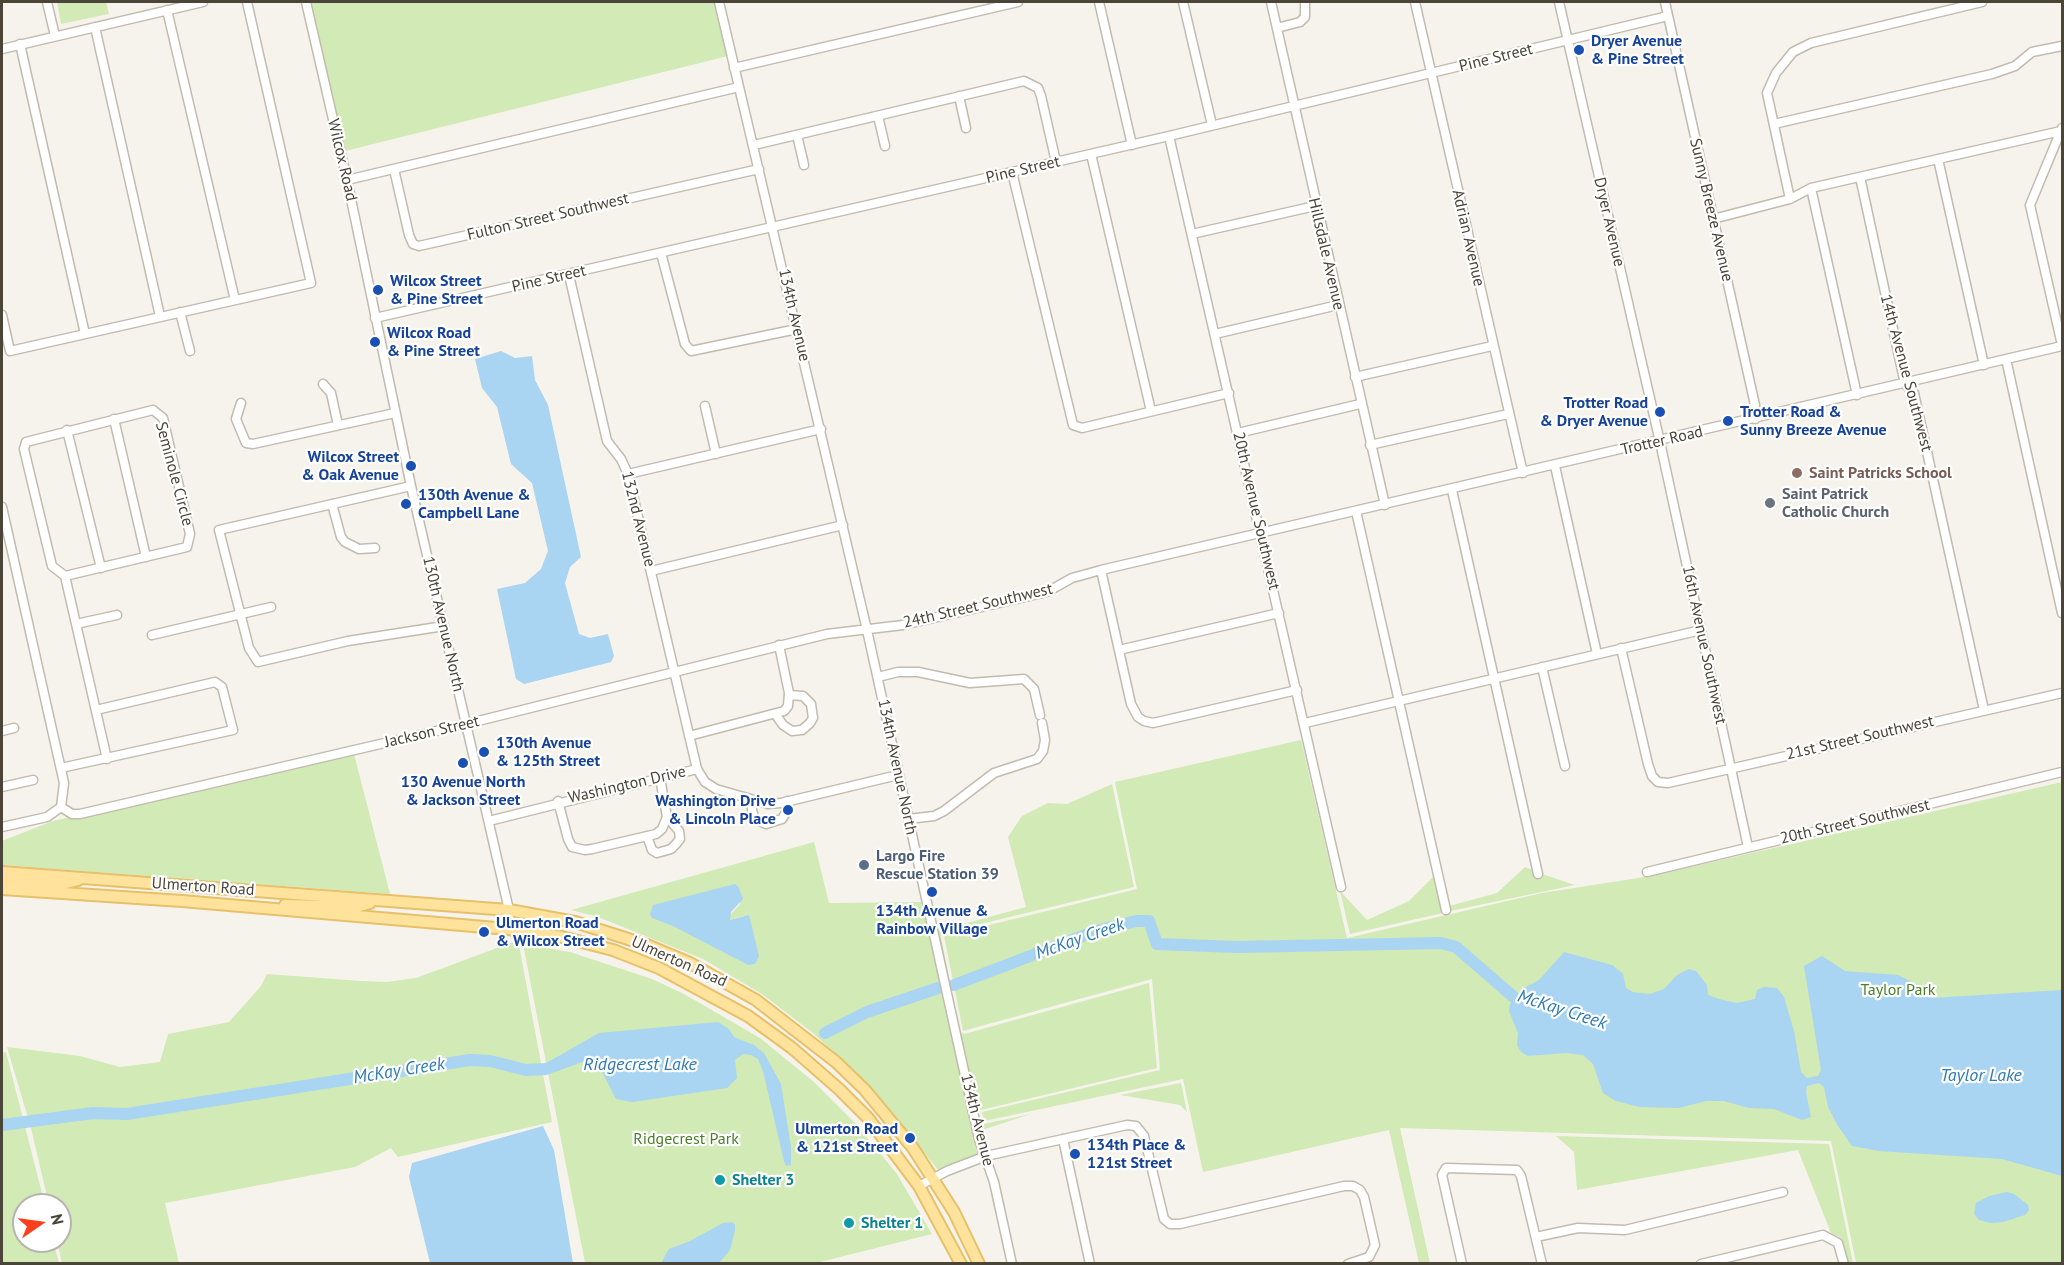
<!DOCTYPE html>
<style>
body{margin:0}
#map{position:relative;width:2064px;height:1265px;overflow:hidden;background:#f6f3ec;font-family:"PT Sans",sans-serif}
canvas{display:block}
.frame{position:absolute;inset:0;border:3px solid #4b4439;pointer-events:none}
.north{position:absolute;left:12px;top:1193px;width:60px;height:60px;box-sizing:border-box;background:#fff;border:2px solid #b7b4b0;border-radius:50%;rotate:77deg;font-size:16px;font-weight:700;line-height:24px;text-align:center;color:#4b4439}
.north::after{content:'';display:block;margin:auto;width:21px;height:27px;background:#fc3f1d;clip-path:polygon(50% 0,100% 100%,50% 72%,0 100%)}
</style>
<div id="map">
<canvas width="2064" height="1265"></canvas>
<div class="frame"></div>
<div class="north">N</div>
</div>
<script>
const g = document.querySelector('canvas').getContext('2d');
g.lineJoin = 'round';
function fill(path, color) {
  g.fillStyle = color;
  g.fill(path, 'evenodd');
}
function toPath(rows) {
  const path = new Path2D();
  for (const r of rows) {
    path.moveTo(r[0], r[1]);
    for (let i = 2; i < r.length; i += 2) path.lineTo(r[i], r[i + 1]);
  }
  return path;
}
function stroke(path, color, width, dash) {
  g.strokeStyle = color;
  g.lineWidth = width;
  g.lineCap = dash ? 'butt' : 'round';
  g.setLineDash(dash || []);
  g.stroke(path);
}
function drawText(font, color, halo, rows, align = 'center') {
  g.font = font + ' "PT Sans",sans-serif';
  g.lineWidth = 4.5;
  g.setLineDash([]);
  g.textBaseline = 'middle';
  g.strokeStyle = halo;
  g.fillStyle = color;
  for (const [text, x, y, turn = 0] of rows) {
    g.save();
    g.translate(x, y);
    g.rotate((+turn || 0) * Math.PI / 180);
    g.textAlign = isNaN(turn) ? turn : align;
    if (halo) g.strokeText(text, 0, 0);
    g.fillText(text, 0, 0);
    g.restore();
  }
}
fill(toPath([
 [57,2,106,2,109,14,61,24],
 [310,2,715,2,728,56,345,151],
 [1301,740,1347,938,1542,893,1651,876,2062,782,2062,1263,1856,1263,1831,1141,1400,1128,1430,1263,1419,1263,1389,1130,1203,1172,1183,1079,984,1121,982,1112,1160,1070,1152,979,963,1031,944,936,1137,889,1115,782],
 [354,754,390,894,2,865,2,841,53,821],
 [1112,784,1134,887,943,933,941,937,960,1032,964,1034,1149,983,1157,1068,981,1110,979,1113,981,1121,984,1124,1031,1114,982,1130,937,931,1026,907,1008,837,1022,816,1048,803,1067,804],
 [814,842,829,903,921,902,980,1155,939,1171,872,1088,813,1033,762,994,703,959,598,917,571,910],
 [735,884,738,886,740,904,729,916,730,920,744,916,748,965,650,912],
 [1525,867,1533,870,1535,878,1542,874,1575,885,1450,911,1449,906,1497,893],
 [1434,876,1443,913,1350,934,1340,891,1367,920,1409,901],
 [524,938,525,941,519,945,552,1122,398,1157,391,1148,355,1167,165,1203,179,1263,62,1263,57,1241,60,1241,60,1205,49,1205,31,1128,7,1047,80,1056,120,1067,160,1062,168,1034,229,1022,261,986,267,974,361,981,387,982,416,978],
 [523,944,570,952,652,979,684,994,760,1038,814,1082,856,1124,897,1174,932,1234,816,1263,585,1263],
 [6,1052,45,1205,24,1205,24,1241,53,1241,59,1263,2,1263,2,1053],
 [1181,1083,1187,1112,1180,1105,1120,1095],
 [1556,1136,1829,1144,1853,1263,1848,1263,1841,1238,1831,1233,1798,1150,1577,1190,1574,1152]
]), '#d2eab5');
fill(toPath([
 [501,351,515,358,532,356,535,380,548,405,581,557,570,567,565,583,579,634,590,638,608,634,614,656,611,662,524,684,516,679,497,589,525,583,541,569,548,551,532,483,511,464,497,407,482,388,475,359],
 [735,884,738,886,743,899,731,912,730,920,749,915,759,956,755,964,748,965,673,926,652,918,650,914,653,905],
 [1564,952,1612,965,1623,974,1626,988,1633,992,1650,994,1664,989,1677,975,1689,969,1696,971,1707,985,1708,995,1719,999,1737,1003,1755,999,1757,990,1763,987,1777,988,1784,997,1794,1031,1801,1072,1807,1078,1818,1076,1821,1070,1804,966,1822,956,1845,971,1898,975,1922,987,1932,998,2062,990,2062,1176,2002,1159,1879,1151,1852,1146,1838,1126,1828,1107,1824,1087,1819,1083,1807,1086,1806,1092,1811,1117,1802,1120,1774,1109,1749,1108,1724,1101,1706,1101,1679,1108,1640,1107,1616,1101,1603,1093,1593,1064,1583,1055,1566,1053,1528,1056,1521,1052,1517,1045,1518,1033,1509,1011,1510,1004,1524,988,1539,980],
 [718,1022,729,1029,734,1037,754,1045,764,1053,781,1084,791,1147,791,1165,786,1166,784,1161,763,1071,758,1059,751,1055,743,1054,735,1060,737,1078,727,1088,632,1102,616,1099,599,1066,593,1062,585,1061,555,1072,546,1069,550,1061,599,1033],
 [543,1126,554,1150,573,1263,430,1263,409,1177,412,1163],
 [2007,1192,2014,1194,2028,1205,2029,1210,2025,1215,2003,1222,1991,1223,1979,1220,1974,1214,1976,1203,1989,1196],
 [732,1222,735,1225,735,1231,730,1250,719,1263,661,1263,669,1249,690,1241,723,1223]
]), '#a9d4f2');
stroke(toPath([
 [954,985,1096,931,1136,921,1149,921,1157,944,1237,947,1441,943,1456,947,1516,999,1531,1003],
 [825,1033,867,1012,938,988],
 [2,1125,93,1113,127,1114,470,1060,490,1061,526,1070,546,1069,560,1063]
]), '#a9d4f2', 12);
const minor = toPath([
 [47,2,55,36],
 [306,2,347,180,411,486,509,910,508,929],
 [719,2,867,630,979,1139,994,1182,1012,1264],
 [1099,2,1132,145],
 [1183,2,1212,125],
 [1271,2,1385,505],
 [1415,2,1523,473],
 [1559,2,1660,442,1748,847],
 [1665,2,1755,405,1755,419],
 [167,10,235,300],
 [95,27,160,316],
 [1277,28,1300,22,1305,17,1305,2],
 [20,44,85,334],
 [2,49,203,2],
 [734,68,1018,2],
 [959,96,966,128],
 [878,116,885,146],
 [1774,124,1992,74,2015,66,2032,52,2062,46],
 [2062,128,2030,205,2062,345],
 [797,135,804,165],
 [1169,136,1341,887],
 [754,145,1024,81,1038,88,1041,96,1056,162],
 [1091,154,1151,411],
 [1938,159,1984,365],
 [394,169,409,235,413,244,419,246,759,169],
 [1012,172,1073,425,1082,428,1229,393],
 [1860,177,1905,384,1914,393,1984,710],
 [347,180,739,87],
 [1811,188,1857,395],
 [1790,199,1767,93,1776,73,1793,52,1811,43,1982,2],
 [1713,219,1790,199,1811,188,2061,131],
 [1192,234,1315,206],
 [661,253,685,344,691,351,797,329],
 [569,275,607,441,621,459,628,474,697,769],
 [180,312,190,351],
 [2,315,10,351,311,283,247,2],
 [375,318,1169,136,1668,16],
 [1215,334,1338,305],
 [2006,359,2062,613],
 [1355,377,1492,346],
 [323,384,331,393,338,425],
 [241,403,236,419,246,443,253,444,395,413],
 [705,406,716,454],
 [153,410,163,418,190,534,187,547,65,576,52,566,24,449,26,442,153,410],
 [114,419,146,557],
 [67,430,101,568],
 [1238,433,1360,404],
 [1370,445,1508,414],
 [1555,466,1597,654],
 [628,474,821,429],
 [411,486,219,530,249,648,258,662,348,641,444,626],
 [1452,490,1538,874],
 [332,504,341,537,345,542,359,549,375,548],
 [2,507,64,783,61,807],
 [1356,511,1446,910],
 [1101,570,1131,704,1138,717,1144,721,1153,723,1297,690],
 [651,571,843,525],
 [65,576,107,759],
 [76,624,117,615],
 [152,635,271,607],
 [1621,648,1648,764,1652,776,1658,782,1668,783,2062,693],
 [1119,650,1279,613],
 [1542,667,1565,766],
 [878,677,898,672,918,672,970,683,1024,679,1034,689,1040,715],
 [776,715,783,725,792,731,802,730,810,723,813,718,811,704,803,696,789,695],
 [1305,723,1701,630],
 [2,731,14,728],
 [689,736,784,711,788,706,789,693,779,645],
 [61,768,233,730,222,687,215,682,96,710],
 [2,787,33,780],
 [752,800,752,811,755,819,766,824,782,819,787,811,787,801],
 [558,801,568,839,572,847,585,850,592,849,656,834,662,829,667,817,660,778],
 [908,819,934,816,944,811,994,773,1037,759,1043,751,1045,740,1042,723],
 [489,821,697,769,705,782,716,789,768,804,781,803,898,775],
 [2,827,47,817,61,807,72,814,80,814,466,724,827,634,903,625,1047,592,1072,578,1101,570,2062,346],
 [647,836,652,850,657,853,671,849,676,844,680,839,679,831,667,817],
 [1647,872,2062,772],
 [1063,1139,1090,1264],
 [919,1186,947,1171,986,1156,1127,1125,1136,1126,1144,1136,1164,1219,1170,1224,1180,1224,1344,1186,1353,1186,1360,1190,1364,1197,1375,1245,1369,1257,1348,1264],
 [1536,1237,1578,1228,1625,1230,1783,1192],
 [1462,1264,1442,1175,1446,1168,1517,1170,1521,1176,1542,1264],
 [1701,1264,1823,1235,1838,1243,1844,1264]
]);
const major = toPath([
 [2,872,509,910,575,922,647,945,690,963,756,1000,836,1062,865,1090,913,1148,954,1212,979,1264],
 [2,881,58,885,78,880],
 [2,889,182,901,508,929,562,937,613,950,659,968,748,1016,792,1048,839,1089,868,1118,919,1186,961,1264],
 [285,905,356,907,370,903]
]);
stroke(minor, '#c2bbae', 11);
stroke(major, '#e6c16a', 14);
stroke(minor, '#fff', 8);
stroke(major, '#ffe39c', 10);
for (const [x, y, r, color] of [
 [1579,50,6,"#1a4fb4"],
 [378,290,6,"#1a4fb4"],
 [375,342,6,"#1a4fb4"],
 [1660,412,6,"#1a4fb4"],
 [1728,421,6,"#1a4fb4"],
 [411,466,6,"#1a4fb4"],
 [1797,473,6,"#8d6e63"],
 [1770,503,6,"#6b7280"],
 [406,504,6,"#1a4fb4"],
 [484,752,6,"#1a4fb4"],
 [463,763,6,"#1a4fb4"],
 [788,810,6,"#1a4fb4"],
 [864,865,6,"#5c6f8a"],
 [932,892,6,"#1a4fb4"],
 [484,932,6,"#1a4fb4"],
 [910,1138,6,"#1a4fb4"],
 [1075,1154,6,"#1a4fb4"],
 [720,1180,6,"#0f9aa8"],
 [849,1223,6,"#0f9aa8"]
]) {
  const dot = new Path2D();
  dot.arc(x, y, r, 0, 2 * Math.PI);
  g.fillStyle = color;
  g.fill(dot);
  stroke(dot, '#fff', 2);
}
drawText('bold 16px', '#164399', '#fff', [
 ["Dryer Avenue",1591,41],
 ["& Pine Street",1591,59],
 ["Wilcox Street",390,281],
 ["& Pine Street",390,299],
 ["Wilcox Road",387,333],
 ["& Pine Street",387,351],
 ["Trotter Road",1648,403,"right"],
 ["& Dryer Avenue",1648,421,"right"],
 ["Trotter Road &",1740,412],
 ["Sunny Breeze Avenue",1740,430],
 ["Wilcox Street",399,457,"right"],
 ["& Oak Avenue",399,475,"right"],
 ["130th Avenue &",418,495],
 ["Campbell Lane",418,513],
 ["130th Avenue",496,743],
 ["& 125th Street",496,761],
 ["130 Avenue North",463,782,"center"],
 ["& Jackson Street",463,800,"center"],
 ["Washington Drive",776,801,"right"],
 ["& Lincoln Place",776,819,"right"],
 ["134th Avenue &",932,911,"center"],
 ["Rainbow Village",932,929,"center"],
 ["Ulmerton Road",496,923],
 ["& Wilcox Street",496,941],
 ["Ulmerton Road",898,1129,"right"],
 ["& 121st Street",898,1147,"right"],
 ["134th Place &",1087,1145],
 ["121st Street",1087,1163]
], 'left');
drawText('16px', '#4b4439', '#fff', [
 ["Pine Street",1496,58,-14],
 ["Wilcox Road",342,160,77],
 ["Pine Street",1023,170,-13],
 ["Sunny Breeze Avenue",1711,210,77],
 ["Fulton Street Southwest",548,217,-13],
 ["Dryer Avenue",1609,222,77],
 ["Adrian Avenue",1468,238,77],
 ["Hillsdale Avenue",1326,254,77],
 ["Pine Street",549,279,-13],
 ["134th Avenue",794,315,77],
 ["14th Avenue Southwest",1906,373,75],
 ["Trotter Road",1662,441,-13],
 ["Seminole Circle",174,474,75],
 ["20th Avenue Southwest",1256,511,77],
 ["132nd Avenue",638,519,76],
 ["24th Street Southwest",978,606,-13],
 ["130th Avenue North",443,624,77],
 ["16th Avenue Southwest",1704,645,78],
 ["Jackson Street",432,732,-13],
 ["21st Street Southwest",1860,738,-13],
 ["134th Avenue North",897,767,78],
 ["Washington Drive",627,785,-13],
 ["20th Street Southwest",1855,822,-13],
 ["Ulmerton Road",203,887,4],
 ["Ulmerton Road",679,962,24],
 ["134th Avenue",977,1120,76]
]);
drawText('bold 16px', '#785e54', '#fff', [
 ["Saint Patricks School",1809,473]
], 'left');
drawText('bold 16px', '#5b616d', '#fff', [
 ["Saint Patrick",1782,494],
 ["Catholic Church",1782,512]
], 'left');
drawText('bold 16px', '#4e5e75', '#fff', [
 ["Largo Fire",876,856],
 ["Rescue Station 39",876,874]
], 'left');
drawText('16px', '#4a7f2a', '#fff', [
 ["Taylor Park",1898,990],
 ["Ridgecrest Park",686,1139]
]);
drawText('bold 16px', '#0d838f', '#fff', [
 ["Shelter 3",732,1180],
 ["Shelter 1",861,1223]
], 'left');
drawText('italic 18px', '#2e7ab2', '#fff', [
 ["McKay Creek",1080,939,-19],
 ["McKay Creek",1562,1010,18],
 ["Ridgecrest Lake",640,1065],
 ["McKay Creek",399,1071,-9],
 ["Taylor Lake",1981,1076]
]);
</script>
